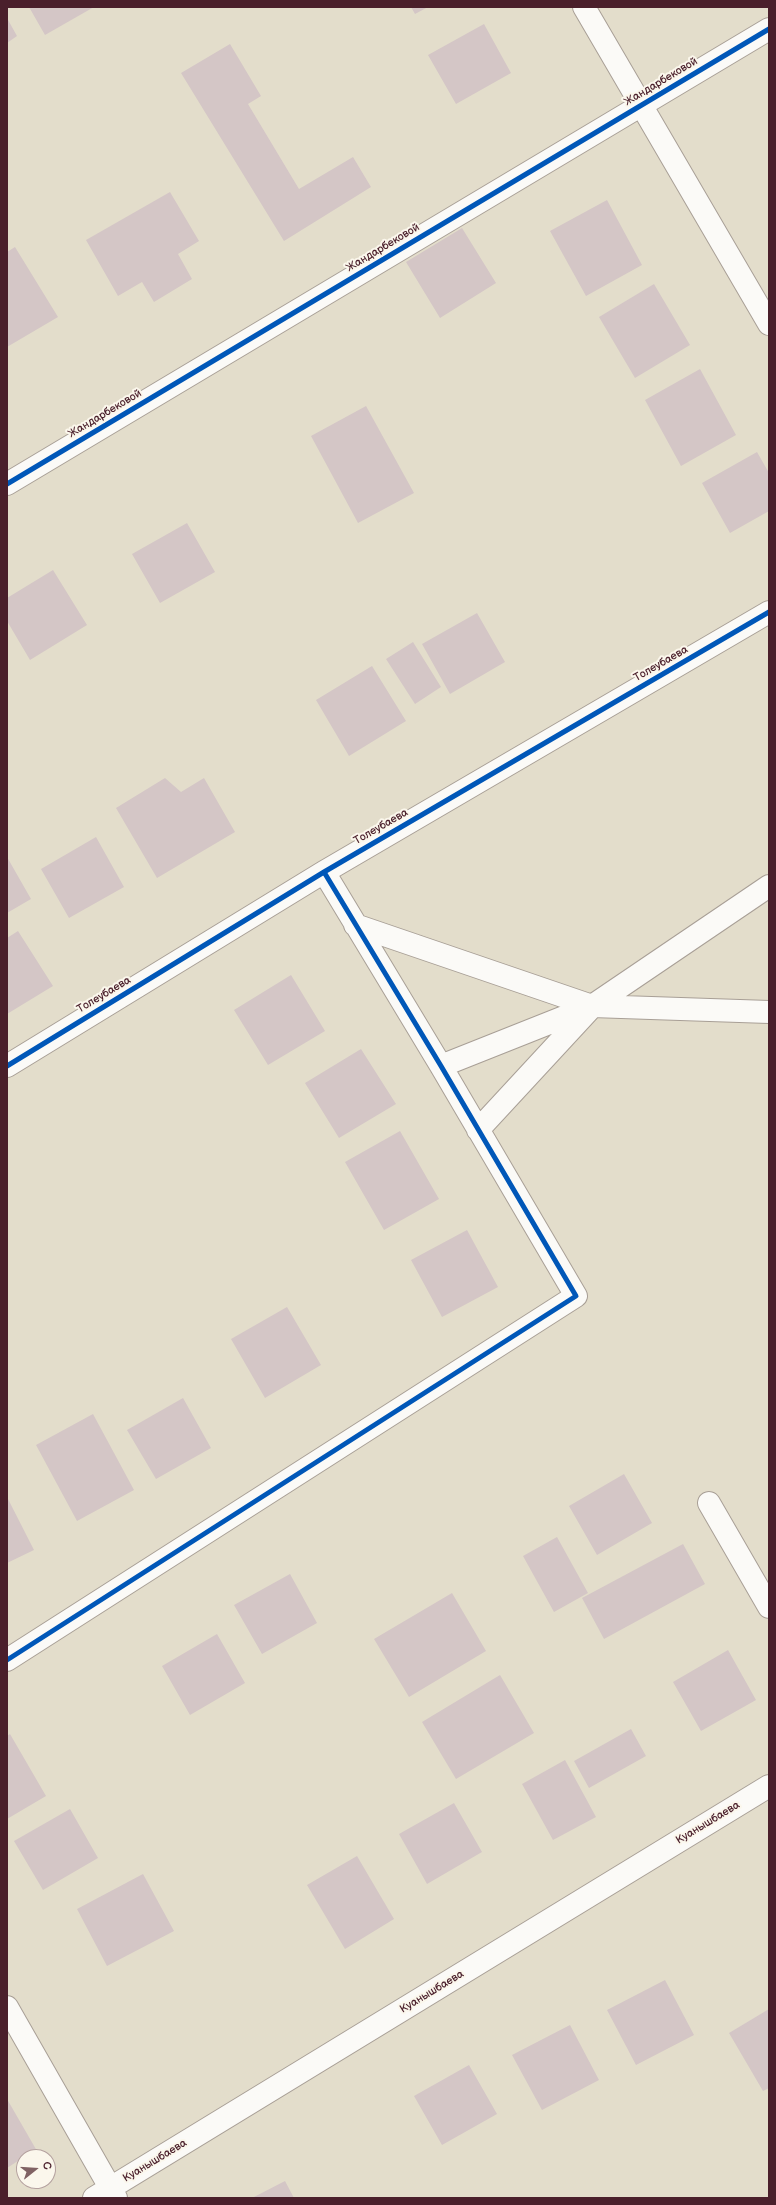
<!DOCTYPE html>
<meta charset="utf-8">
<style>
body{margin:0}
#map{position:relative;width:776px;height:2205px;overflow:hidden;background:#e3ddcb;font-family:"Balsamiq Sans",sans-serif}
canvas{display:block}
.frame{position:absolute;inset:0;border:8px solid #4a1f2b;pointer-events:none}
.north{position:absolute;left:16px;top:2149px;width:40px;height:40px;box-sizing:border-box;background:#fbf7ec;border:1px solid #b4a19f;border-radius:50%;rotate:73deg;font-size:11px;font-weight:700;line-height:16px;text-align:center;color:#4a1f2b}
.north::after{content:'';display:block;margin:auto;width:14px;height:18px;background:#806263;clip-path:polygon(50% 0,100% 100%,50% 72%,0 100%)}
</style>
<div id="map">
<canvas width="776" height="2205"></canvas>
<div class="frame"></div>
<div class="north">С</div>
</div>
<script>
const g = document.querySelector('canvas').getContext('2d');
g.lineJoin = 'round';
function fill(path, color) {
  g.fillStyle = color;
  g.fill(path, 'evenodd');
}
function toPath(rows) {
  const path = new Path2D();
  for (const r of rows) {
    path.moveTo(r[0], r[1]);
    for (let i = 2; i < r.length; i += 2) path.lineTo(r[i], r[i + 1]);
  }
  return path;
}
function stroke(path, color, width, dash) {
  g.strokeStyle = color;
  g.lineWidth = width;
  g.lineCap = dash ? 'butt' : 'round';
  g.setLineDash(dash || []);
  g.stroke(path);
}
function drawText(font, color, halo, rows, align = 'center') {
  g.font = font + ' "Balsamiq Sans",sans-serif';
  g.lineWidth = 4;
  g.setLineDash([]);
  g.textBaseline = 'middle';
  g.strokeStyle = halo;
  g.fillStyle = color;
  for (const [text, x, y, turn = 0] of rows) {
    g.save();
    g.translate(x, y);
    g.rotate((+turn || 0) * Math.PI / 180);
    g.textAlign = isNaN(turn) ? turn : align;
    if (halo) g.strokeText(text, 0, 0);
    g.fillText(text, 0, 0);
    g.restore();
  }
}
fill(toPath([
 [29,7,94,7,45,35],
 [411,7,428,7,415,14],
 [7,18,17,36,7,43],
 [484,24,511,73,456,104,428,55],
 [230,44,261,96,248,104,299,189,353,157,371,187,284,241,181,73],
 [170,192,199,241,178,254,192,279,154,302,142,282,118,296,86,240],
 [607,200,642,265,586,296,550,231],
 [462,228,496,283,440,318,406,262],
 [15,247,58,317,7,347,7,252],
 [654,284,690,345,635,378,599,317],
 [700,369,736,435,681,466,645,400],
 [366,406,414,493,358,523,311,436],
 [757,452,769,473,769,511,730,533,702,483],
 [187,523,215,572,160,603,132,554],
 [53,570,87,625,30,660,7,621,7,598],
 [477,613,505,662,450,694,422,644],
 [413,642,441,687,415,704,386,659],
 [372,666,406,721,349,756,316,700],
 [165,778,181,792,204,778,235,832,157,878,116,808],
 [96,837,124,887,69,918,41,869],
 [7,857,31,899,7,913],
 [18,931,53,986,7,1014,7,938],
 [291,975,325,1031,268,1065,234,1010],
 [361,1049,396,1104,339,1138,305,1083],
 [400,1131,439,1199,384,1230,345,1162],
 [467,1230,498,1287,442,1317,411,1260],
 [287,1307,321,1365,265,1398,231,1339],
 [183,1398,211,1448,156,1479,127,1430],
 [93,1414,134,1490,77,1521,36,1445],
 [624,1474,652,1523,597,1555,569,1506],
 [8,1499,34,1550,7,1563,7,1500],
 [557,1537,588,1593,554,1612,523,1556],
 [683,1544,705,1584,604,1639,582,1598],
 [290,1574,317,1623,262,1654,234,1605],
 [452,1593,486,1651,409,1697,374,1639],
 [217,1634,245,1683,190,1715,162,1666],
 [728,1650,756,1700,701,1731,673,1682],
 [500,1675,534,1733,456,1779,422,1722],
 [631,1729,646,1756,589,1788,574,1761],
 [10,1734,46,1796,7,1819,7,1736],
 [565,1760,596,1817,553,1840,522,1784],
 [454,1803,482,1852,427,1884,399,1834],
 [70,1809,98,1858,43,1890,14,1841],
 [357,1856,394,1919,345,1949,307,1885],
 [143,1874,174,1931,107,1966,77,1909],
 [665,1980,694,2035,636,2065,607,2010],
 [769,2009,769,2088,763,2091,729,2033],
 [570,2025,599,2080,542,2110,512,2055],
 [469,2065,497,2114,442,2145,414,2096],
 [7,2099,37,2151,24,2157,7,2168],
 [285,2181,294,2198,252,2198]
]), '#d4c6c6');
const minor = toPath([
 [584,7,769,324],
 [7,484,769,29],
 [355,925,592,1006,769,1012],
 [7,1066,324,872,769,612],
 [441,1066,592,1006,769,886],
 [478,1130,589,1010],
 [709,1503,769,1607],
 [7,1660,576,1296,441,1066,324,872],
 [7,2007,116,2198],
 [94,2198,769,1786]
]);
stroke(minor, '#a89f96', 24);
stroke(minor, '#fbfaf7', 22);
stroke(toPath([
 [7,484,769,29],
 [7,1066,324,872,769,612],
 [7,1660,576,1296,441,1066,324,872]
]), '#0057b8', 5);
drawText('11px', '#4a1f2b', '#fbf7ec', [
 ["Жандарбековой",661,82,-31],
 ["Жандарбековой",383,248,-31],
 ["Жандарбековой",105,414,-31],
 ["Толеубаева",661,664,-30],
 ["Толеубаева",381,827,-30],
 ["Толеубаева",104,995,-31],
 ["Куанышбаева",708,1823,-31],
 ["Куанышбаева",432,1992,-31],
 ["Куанышбаева",155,2161,-31]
]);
</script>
